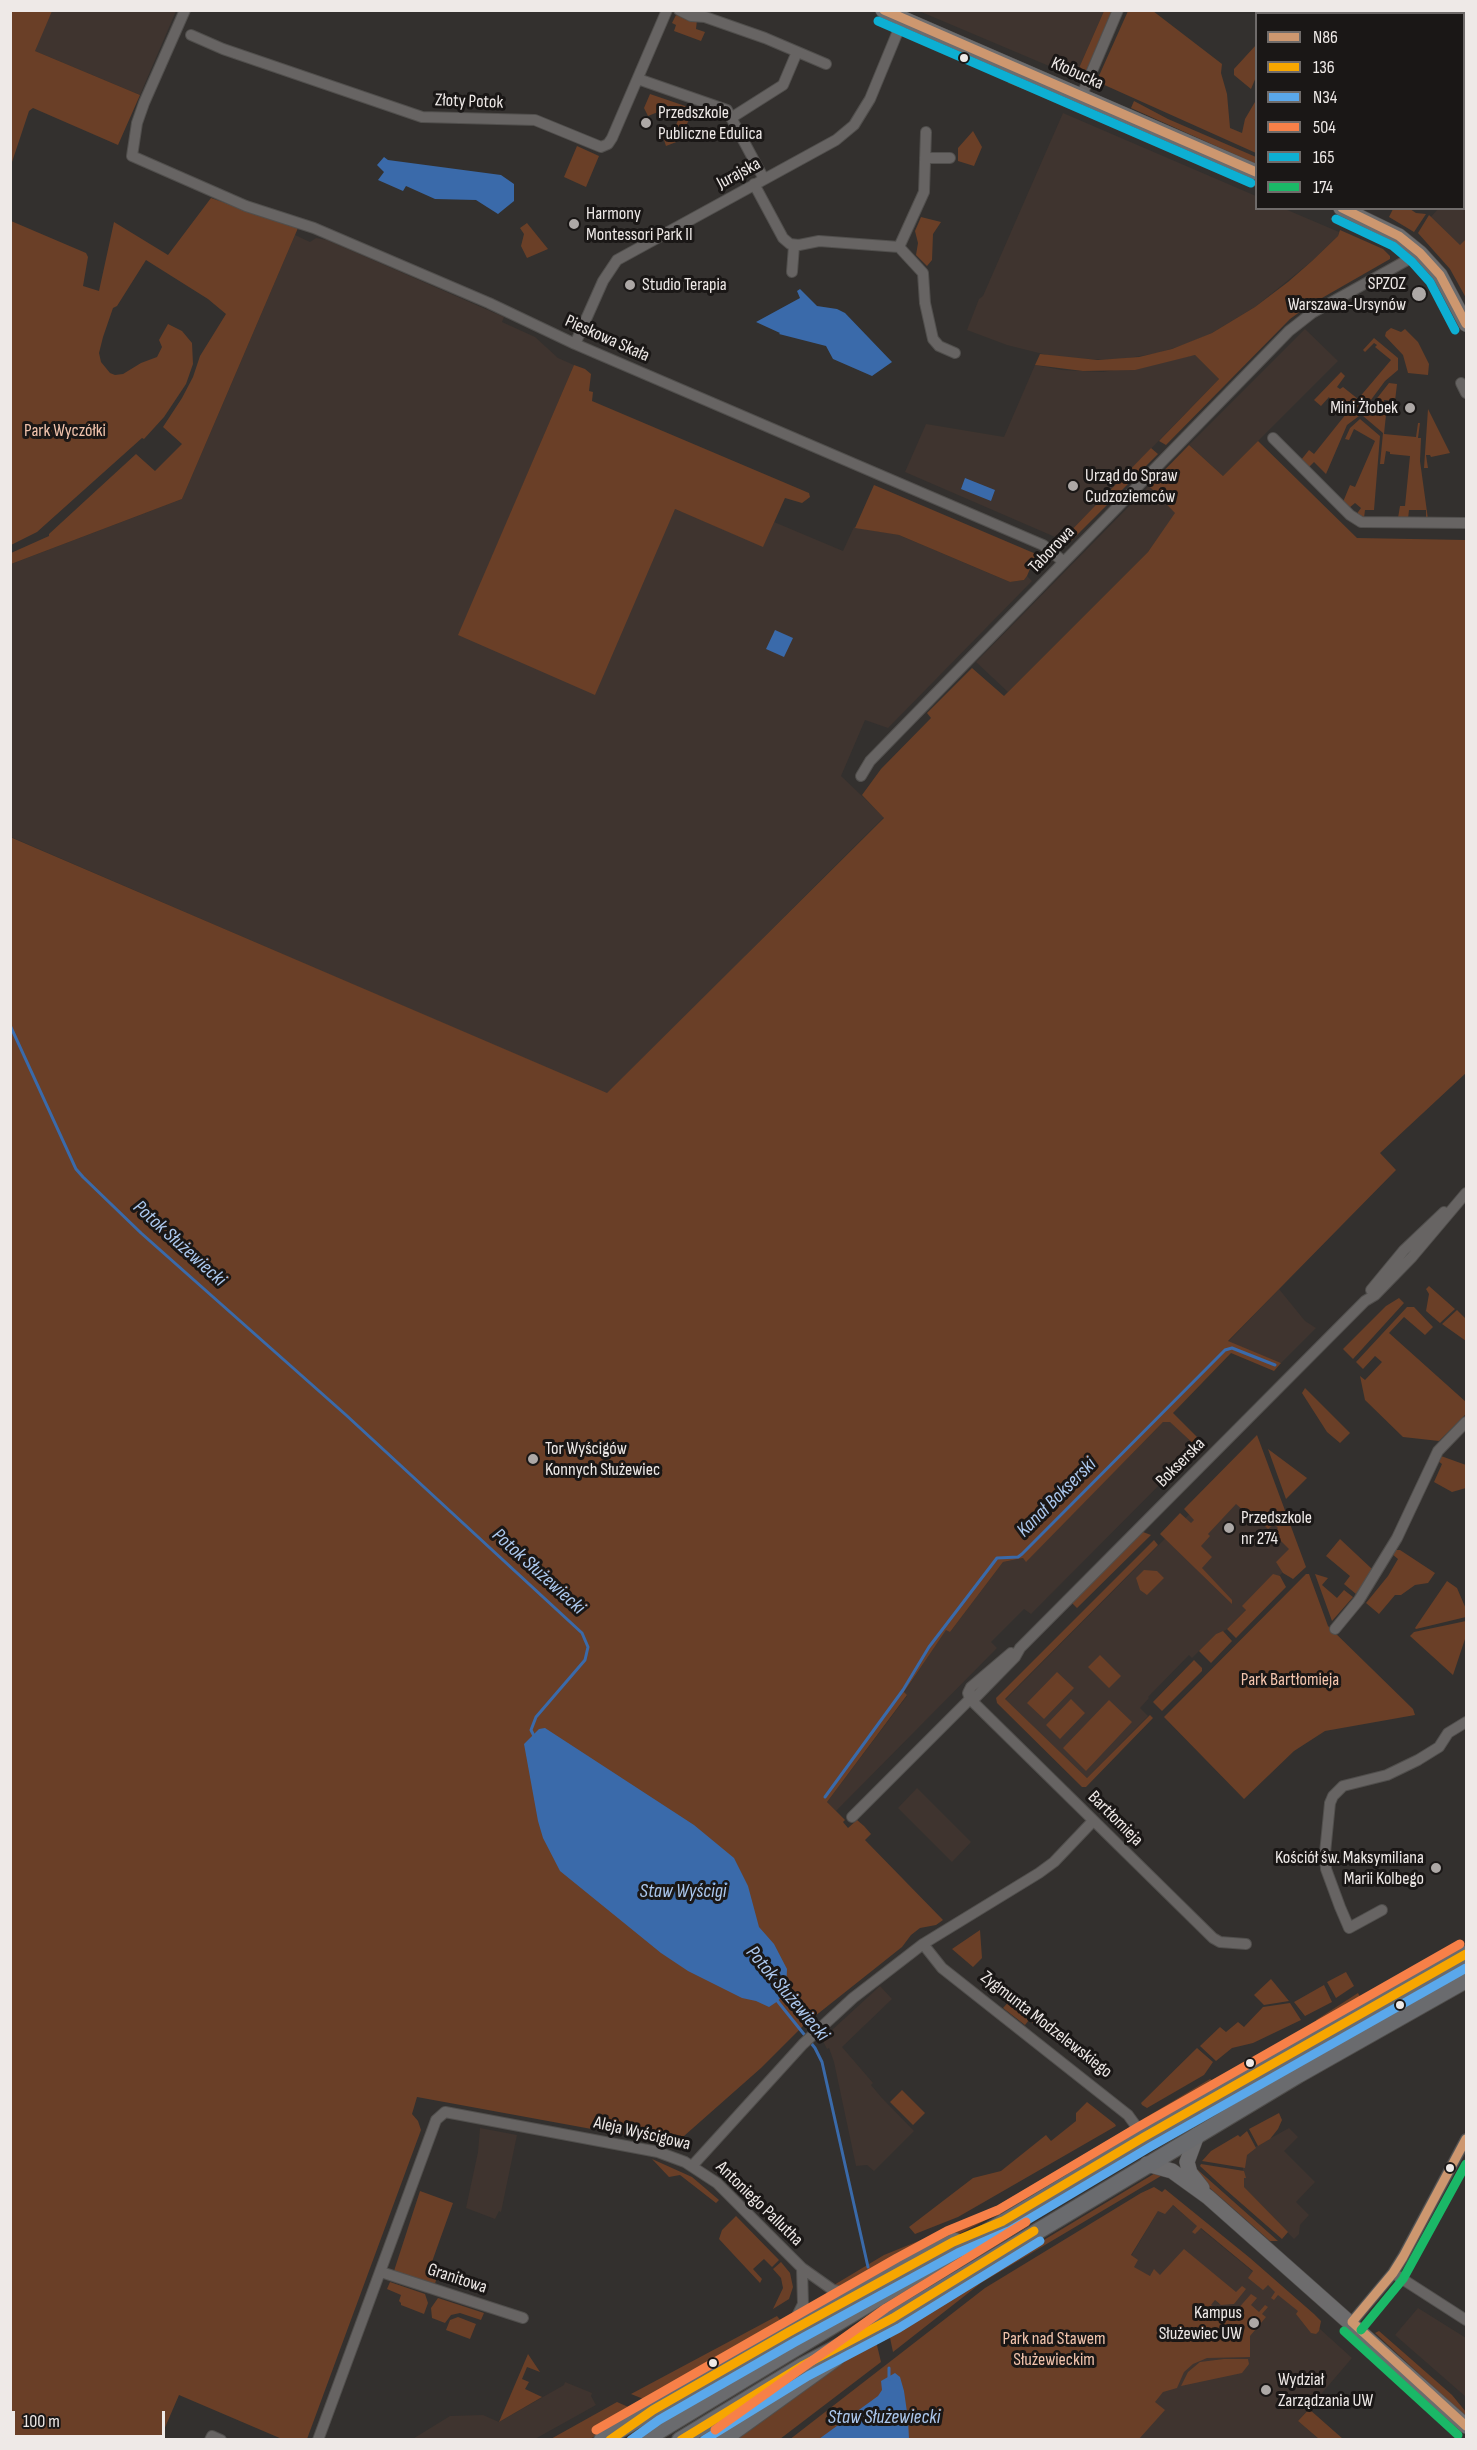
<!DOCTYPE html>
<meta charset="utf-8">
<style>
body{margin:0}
#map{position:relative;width:1477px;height:2450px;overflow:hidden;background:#33302e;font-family:"Sofia Sans Condensed",sans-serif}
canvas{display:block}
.frame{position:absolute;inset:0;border:12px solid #eee9e7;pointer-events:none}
.legend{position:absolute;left:1255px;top:12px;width:210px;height:198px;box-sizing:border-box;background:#1a1716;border:2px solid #6f6b6a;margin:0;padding:8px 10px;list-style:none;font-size:18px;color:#eee9e7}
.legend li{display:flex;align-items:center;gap:12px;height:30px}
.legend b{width:30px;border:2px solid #6f6b6a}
.scale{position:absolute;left:12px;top:2411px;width:153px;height:27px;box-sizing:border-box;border:3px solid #eee9e7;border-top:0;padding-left:8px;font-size:18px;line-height:21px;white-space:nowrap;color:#eee9e7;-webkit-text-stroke:4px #1a1716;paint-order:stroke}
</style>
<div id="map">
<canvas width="1477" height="2450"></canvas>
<div class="frame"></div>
<ul class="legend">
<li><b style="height:8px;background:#cd976f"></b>N86</li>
<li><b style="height:8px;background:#f7a600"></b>136</li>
<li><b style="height:8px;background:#5aa8eb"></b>N34</li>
<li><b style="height:8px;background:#f78048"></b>504</li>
<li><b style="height:8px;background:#0dafd3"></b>165</li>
<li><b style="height:8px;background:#1ab867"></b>174</li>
</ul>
<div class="scale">100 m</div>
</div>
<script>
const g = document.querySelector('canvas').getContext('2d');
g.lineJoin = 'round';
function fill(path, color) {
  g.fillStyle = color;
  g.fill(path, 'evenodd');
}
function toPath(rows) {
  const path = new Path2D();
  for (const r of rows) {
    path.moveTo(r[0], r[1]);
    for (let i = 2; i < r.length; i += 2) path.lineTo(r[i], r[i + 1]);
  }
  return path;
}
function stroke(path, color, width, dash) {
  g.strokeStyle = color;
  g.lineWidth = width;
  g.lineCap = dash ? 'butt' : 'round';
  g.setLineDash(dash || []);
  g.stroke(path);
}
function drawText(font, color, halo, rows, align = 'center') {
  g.font = font + ' "Sofia Sans Condensed",sans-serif';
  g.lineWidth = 6;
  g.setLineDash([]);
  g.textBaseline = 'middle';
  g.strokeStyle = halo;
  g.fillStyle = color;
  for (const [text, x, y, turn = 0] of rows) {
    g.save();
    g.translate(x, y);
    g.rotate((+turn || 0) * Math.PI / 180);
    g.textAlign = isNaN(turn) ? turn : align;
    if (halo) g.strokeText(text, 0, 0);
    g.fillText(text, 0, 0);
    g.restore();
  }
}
fill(toPath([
 [11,11,176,11,140,95,11,41],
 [919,11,1104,11,1075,77],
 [1063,113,1256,196,1256,208,1285,209,1339,232,1338,236,1312,261,1255,307,1212,333,1187,344,1158,353,1117,360,1059,358,1007,345,967,330,979,299,983,296],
 [1466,180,1466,263,1430,218,1438,209,1464,208,1464,183],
 [295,235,310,242,316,238,327,240,504,317,502,322,535,337,558,358,574,365,459,635,675,509,763,546,774,522,843,551,854,527,899,535,1010,582,1024,580,1027,576,1032,581,888,728,865,720,841,776,884,817,607,1094,11,837,11,564,182,499],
 [1305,329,1338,361,1223,476,1189,445],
 [1195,355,1219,379,1062,540,905,472,926,424,1004,437,1035,365,1062,370,1103,372],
 [1149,486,1176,513,1148,552,1008,692,976,662],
 [1279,1289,1305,1321,1316,1328,1281,1363,1228,1342],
 [1170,1421,1197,1447,1031,1614,1024,1609,991,1642,997,1648,836,1811,827,1802,907,1696,904,1693,946,1629,950,1632,1003,1562,1024,1558,1026,1561,1163,1422],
 [1247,1456,1295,1560,1226,1630,1216,1634,1192,1658,1189,1655,1148,1697,1149,1698,1140,1708,1148,1716,1087,1778,1005,1700],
 [917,1788,971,1842,952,1862,898,1808],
 [880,1986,892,1999,842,2047,873,2083,871,2085,881,2097,914,2131,874,2171,867,2165,856,2166,834,2062,829,2048,827,2049,823,2041,820,2041],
 [480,2128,517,2135,501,2212,499,2211,495,2219,466,2208,478,2152],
 [1289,2128,1298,2137,1284,2151,1315,2182,1296,2202,1309,2215,1300,2225,1299,2234,1294,2239,1240,2184,1246,2152],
 [1165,2199,1299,2310,1352,2358,1298,2421,1319,2439,1096,2440,1215,2300,1219,2304,1231,2289,1156,2280,1127,2263],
 [1418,2308,1466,2338,1466,2397,1395,2335],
 [565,2382,592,2393,591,2396,596,2405,535,2439,411,2440,450,2416,483,2415,499,2422,564,2385]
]), '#3f342f');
fill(toPath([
 [11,10,52,11,35,51,140,95,118,145,33,108,29,111,11,165],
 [1104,11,1112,11,1085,75,1075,77],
 [1128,11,1153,11,1222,64,1221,73,1227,94,1230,128,1242,133,1245,119,1255,102,1256,104,1256,153,1100,83,1098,78],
 [676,15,690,21,697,20,696,29,705,32,701,41,674,31,676,25,672,23],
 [1256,45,1256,77,1251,89,1234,75,1234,69],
 [987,69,1001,71,1049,91,1054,101,1008,83,1009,79],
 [650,94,691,108,692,113,679,141,666,146,663,137,672,134,679,118,663,110,648,116,644,108],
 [1134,101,1168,119,1256,157,1256,164,1131,108],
 [1124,124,1253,178,1256,187,1122,129],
 [973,131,982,147,974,166,958,161,958,148],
 [577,146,599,156,586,187,564,177],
 [211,198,298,228,182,499,11,564,11,553,49,536,49,534,136,454,155,471,182,444,163,427,182,398,193,377,200,356,226,314,208,299,146,260,117,306,113,308,103,337,99,353,101,362,110,373,115,375,123,374,141,363,157,357,162,347,159,340,168,324,182,331,192,343,193,364,186,384,164,417,144,439,142,438,37,532,11,545,11,221,86,253,88,257,83,286,99,291,114,222,168,255],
 [1393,209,1410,209,1416,213,1426,214,1414,232,1389,217],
 [1340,215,1397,243,1401,246,1400,254,1389,244,1330,219],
 [1429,215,1460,245,1466,239,1466,298,1450,269,1418,233],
 [921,217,941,222,933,234,932,260,927,266,916,255,918,243,915,231],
 [527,223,548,249,527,258,521,246,524,234,520,228],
 [1340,230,1383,249,1390,256,1390,259,1308,306,1290,319,1166,445,1159,441,1219,379,1195,355,1135,370,1083,371,1035,365,1040,354,1098,360,1139,357,1172,349,1212,333,1255,307,1288,282,1312,261,1338,236],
 [1391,328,1401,332,1405,329,1418,342,1429,364,1428,375,1408,373,1403,355,1385,336,1386,332],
 [1374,338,1398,358,1398,370,1385,381,1359,416,1347,425,1326,474,1314,462,1309,467,1301,460,1309,450,1314,454,1346,414,1331,401,1329,397,1321,406,1314,400,1341,372,1345,376,1337,387,1340,389,1343,387,1358,399,1391,360,1375,347,1377,345,1374,343,1365,352,1363,350],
 [574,365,585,369,591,374,589,391,593,392,592,401,809,493,810,497,802,503,785,498,763,547,675,509,595,695,458,635],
 [1389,383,1397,384,1395,401,1384,400,1384,405,1387,405,1384,434,1416,437,1418,423,1420,423,1418,438,1421,438,1420,461,1428,519,1426,519,1426,510,1409,510,1408,519,1398,518,1400,506,1405,506,1410,456,1390,454,1390,452,1386,451,1384,464,1380,464,1383,433,1363,416],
 [1428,409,1450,453,1431,457,1430,455,1426,455,1428,468,1424,468],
 [1360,419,1380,436,1374,510,1365,510,1364,518,1356,515,1361,508,1355,503,1349,508,1343,502,1350,485,1355,487,1375,441,1354,429,1349,440,1345,439,1350,428],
 [1258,441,1357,538,1466,540,1466,1073,1380,1153,1396,1170,1228,1341,1281,1363,1274,1371,1231,1353,1173,1413,1202,1442,1197,1447,1170,1422,1163,1422,1026,1562,1023,1558,1003,1562,950,1632,946,1630,904,1692,907,1695,827,1802,845,1820,843,1822,848,1828,857,1820,864,1826,871,1834,865,1840,943,1920,936,1925,920,1928,911,1935,902,1947,805,2024,761,2068,684,2136,631,2135,597,2130,417,2097,412,2114,418,2121,421,2130,307,2439,282,2439,179,2395,160,2439,11,2439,10,837,607,1093,884,818,862,795,881,769,931,718,927,713,972,668,1004,696,1148,552,1175,513,1149,486,1189,445,1223,476],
 [1151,448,1158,454,1071,541,1067,542,1062,540],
 [874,485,1036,554,1027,576,1024,580,1010,582,899,535,855,528],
 [1429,1286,1455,1309,1440,1323,1426,1311,1429,1294,1426,1289],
 [1399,1298,1404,1303,1353,1359,1343,1349,1386,1306],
 [1407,1307,1414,1307,1433,1327,1425,1335,1404,1317,1389,1333,1466,1402,1466,1414,1439,1441,1403,1437,1365,1400,1360,1376,1365,1380,1382,1362,1375,1356,1363,1369,1356,1362],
 [1457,1310,1466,1319,1466,1341,1442,1324],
 [1305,1388,1350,1433,1340,1443,1327,1432,1302,1393],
 [1257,1435,1306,1567,1293,1579,1283,1573,1276,1562,1289,1549,1274,1534,1278,1528,1274,1524,1268,1529,1256,1517,1253,1519,1236,1504,1208,1534,1210,1536,1201,1546,1212,1557,1202,1568,1232,1600,1232,1604,1160,1534,1180,1513,1191,1523,1194,1520,1184,1509],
 [1268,1449,1307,1478,1286,1499],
 [1441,1456,1466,1465,1466,1488,1452,1492,1434,1482,1442,1464,1438,1461],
 [1143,1532,1151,1535,1077,1608,1072,1603],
 [1340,1539,1372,1569,1372,1575,1356,1594,1344,1584,1350,1576,1326,1556],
 [1154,1540,1158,1545,1005,1699,1087,1778,1150,1715,1153,1718,1086,1787,1082,1787,997,1703,996,1698],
 [1395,1550,1400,1550,1435,1573,1428,1583,1415,1585,1401,1595,1395,1595,1379,1614,1366,1603,1388,1576,1398,1559,1392,1554],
 [1144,1570,1157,1571,1164,1578,1147,1595,1140,1590,1136,1578],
 [1273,1574,1280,1576,1286,1587,1236,1638,1227,1629,1246,1610,1242,1606],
 [1306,1574,1309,1574,1328,1626,1413,1709,1415,1715,1325,1731,1294,1751,1244,1799,1164,1717],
 [1315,1574,1328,1578,1322,1585,1337,1598,1344,1590,1353,1597,1332,1621],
 [1447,1581,1457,1588,1466,1609,1466,1617,1416,1629,1415,1628],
 [1466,1621,1466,1636,1453,1675,1410,1636,1414,1632],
 [1223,1631,1232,1641,1211,1663,1199,1651,1216,1634],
 [1100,1655,1121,1676,1109,1688,1088,1667],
 [1194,1660,1202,1668,1202,1671,1162,1711,1153,1702],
 [1057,1672,1074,1688,1044,1719,1027,1703],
 [1071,1699,1085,1713,1060,1739,1046,1725],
 [1109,1700,1132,1722,1086,1771,1063,1748],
 [980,1930,982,1958,973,1967,952,1949],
 [1346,1972,1354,1986,1336,1998,1327,1982],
 [1271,1979,1289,2001,1264,2005,1254,1995],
 [1324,1985,1332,2002,1305,2016,1294,2002],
 [1358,1993,1363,2002,1320,2026,1316,2020],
 [1013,1997,1043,2020,1037,2026,1029,2020,1025,2025,1003,2008],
 [1290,2003,1301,2020,1253,2043,1232,2048,1216,2061,1200,2046,1220,2027,1226,2032,1238,2022,1244,2027,1263,2007],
 [1197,2048,1213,2062,1204,2075,1147,2108,1142,2105,1141,2103],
 [1210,2079,1214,2081,1197,2096,1157,2119,1143,2119],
 [902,2090,925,2113,913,2125,890,2102],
 [1087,2102,1115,2124,1116,2126,958,2217,915,2234,909,2227,973,2178,1001,2171,1046,2135,1051,2141,1076,2121,1076,2113],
 [1279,2113,1282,2120,1278,2129,1270,2139,1258,2146,1249,2129],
 [1127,2129,1125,2135,1119,2141,986,2220,852,2289,834,2285,884,2255,980,2216],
 [1247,2131,1256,2148,1247,2155,1245,2168,1202,2161,1211,2151,1238,2135,1240,2137],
 [652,2159,692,2177,719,2200,716,2203,680,2175,669,2177],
 [1201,2164,1244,2171,1246,2178,1244,2178,1244,2187,1288,2232,1282,2239,1226,2190,1200,2166],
 [1195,2168,1198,2170,1278,2241,1270,2241,1211,2189,1195,2174],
 [1157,2172,1166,2173,981,2283,893,2352,889,2333],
 [1154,2187,1162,2192,1165,2189,1250,2258,1314,2314,1321,2321,1319,2331,1316,2334,1311,2333,1296,2314,1298,2311,1278,2295,1274,2300,1271,2298,1275,2292,1268,2285,1263,2290,1248,2278,1253,2271,1201,2228,1195,2234,1192,2232,1197,2226,1173,2205,1165,2214,1158,2211,1131,2255,1138,2260,1134,2267,1150,2276,1154,2269,1160,2275,1184,2249,1236,2292,1242,2286,1246,2289,1234,2304,1221,2305,1215,2300,1211,2305,1216,2309,1236,2311,1251,2294,1257,2298,1251,2305,1259,2312,1265,2305,1268,2307,1262,2314,1266,2317,1250,2336,1250,2357,1207,2358,1193,2364,1184,2372,1177,2388,1163,2392,1155,2402,1165,2410,1139,2439,789,2440,985,2288,1141,2193],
 [420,2191,453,2203,428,2273,437,2276,435,2284,394,2271],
 [736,2216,779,2260,772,2267,764,2259,753,2269,762,2279,760,2283,719,2239,722,2230],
 [781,2262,790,2273,793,2287,789,2299,773,2309,783,2288,781,2278,773,2269],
 [390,2282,425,2294,428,2303,424,2314,401,2305,401,2303,399,2301,401,2295,387,2289],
 [438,2298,484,2313,481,2320,460,2313,451,2315,445,2323,432,2318,431,2308],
 [777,2316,781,2321,776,2325,718,2359,716,2357,707,2362,708,2365,646,2400,631,2394],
 [458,2317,476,2324,470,2339,446,2330,450,2320],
 [1379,2331,1452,2395,1466,2412,1466,2417,1375,2333],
 [876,2341,881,2362,780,2439,734,2440,825,2374],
 [528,2354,540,2372,527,2367,522,2379,529,2382,525,2389,542,2397,499,2422],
 [1224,2359,1248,2359,1249,2364,1242,2373,1181,2386,1188,2372,1200,2362],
 [617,2402,633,2409,635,2413,590,2439,549,2440],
 [1309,2409,1343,2439,1319,2439,1298,2421]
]), '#6a3f27');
fill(toPath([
 [384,157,388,160,501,175,514,184,514,201,498,214,476,200,435,199,406,186,403,191,378,180,384,172,377,165],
 [800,289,817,306,837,309,845,313,892,362,872,376,833,359,826,346,779,334,780,333,756,322,800,298,797,291],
 [965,478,995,490,991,501,961,489],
 [775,630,793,638,784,657,766,649],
 [545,1728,694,1825,734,1858,748,1886,759,1927,774,1944,787,1969,786,1989,778,2001,769,2007,756,2001,742,1998,688,1971,661,1953,560,1871,543,1838,538,1821,524,1744,539,1729],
 [895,2373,900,2377,904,2391,908,2419,909,2439,819,2439,878,2396,882,2390,881,2381]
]), '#3a6aaa');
stroke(toPath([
 [10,1025,76,1169,83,1177,141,1233,346,1415,582,1633,588,1647,585,1660,536,1717,531,1730,535,1738],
 [825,1797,903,1690,929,1647,997,1558,1018,1557,1022,1554,1225,1350,1232,1348,1275,1365],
 [775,1998,815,2048,822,2062,868,2267],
 [889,2379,889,2368]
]), '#3a6aaa', 3);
const street = toPath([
 [185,10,144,103,137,123,132,156,246,206,314,228,489,303,575,344,1043,545,1064,562],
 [679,10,691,16,705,17,765,38,826,64],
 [191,35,223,49,422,117,535,120,601,147,608,144,612,138,667,10],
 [638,79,727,110,764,179],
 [1081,97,1118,10],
 [731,118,783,85,797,52],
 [925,158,950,158],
 [754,184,783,238,790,244,799,245,819,241,899,247,923,273,925,303,933,339,939,346,955,353],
 [899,247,924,192,926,132],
 [792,272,794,246],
 [575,344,603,281,617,260,836,140,854,125,870,99,903,19],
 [1461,383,1466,393],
 [1273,438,1350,515,1361,522,1466,523],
 [861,776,870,761,1289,331,1312,313,1420,253],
 [1371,1290,1404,1250,1444,1212],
 [1335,1629,1359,1600,1397,1538,1438,1451,1466,1422],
 [970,1699,1213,1938,1220,1942,1246,1944],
 [970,1699,968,1693,971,1687,1011,1653],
 [972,1701,1015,1657,1020,1648,1365,1301,1375,1295,1412,1257,1466,1193],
 [852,1817,970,1699],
 [1382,1910,1349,1928,1340,1907,1326,1869,1325,1853,1330,1803,1333,1796,1343,1786,1387,1775,1418,1760,1439,1747,1448,1733,1466,1722],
 [923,1944,942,1968,1128,2115,1144,2137],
 [693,2165,803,2044,853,1998,923,1944,1039,1873,1054,1862,1093,1821],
 [381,2272,523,2318],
 [1393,2273,1466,2320],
 [1352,2322,1393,2273,1403,2257,1466,2139],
 [790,2330,803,2304,802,2268],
 [210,2440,212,2436,221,2440],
 [318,2440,436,2120,445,2112,658,2152,685,2162,717,2183,802,2268,833,2290,856,2294]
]);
const secondary = toPath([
 [883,10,1256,172],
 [1341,208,1399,236,1420,253,1440,275,1466,324],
 [1197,2135,1187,2162,1190,2173,1202,2188],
 [1147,2164,1172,2171,1208,2197,1466,2426]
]);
const primary = toPath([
 [602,2440,903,2268,955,2241],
 [644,2440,1144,2137,1466,1954],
 [680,2440,802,2366,893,2318,1298,2075,1466,1980],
 [722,2440,836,2358]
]);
stroke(street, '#514f4d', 12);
stroke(secondary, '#514f4d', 16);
stroke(primary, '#514f4d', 18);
stroke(street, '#676463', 10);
stroke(secondary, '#6d6c6d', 15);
stroke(primary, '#6a6b6e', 16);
stroke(toPath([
 [884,10,1256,172],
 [1342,208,1399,236,1420,253,1440,275,1466,324],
 [1352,2322,1393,2273,1403,2257,1466,2139],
 [1352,2322,1466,2426]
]), '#cd976f', 9);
stroke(toPath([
 [610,2440,653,2410,789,2332,953,2242,1003,2221,1144,2137,1466,1954],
 [681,2440,802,2366,893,2318,1034,2231]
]), '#f7a600', 9);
stroke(toPath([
 [631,2440,659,2420,795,2342,958,2253,1009,2231,1150,2147,1466,1968],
 [704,2440,808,2376,899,2328,1040,2241]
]), '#5aa8eb', 9);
stroke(toPath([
 [596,2430,897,2258,947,2231,998,2210,1138,2127,1460,1944],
 [715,2430,886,2308,1026,2222]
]), '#f78048', 9);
stroke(toPath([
 [878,21,1251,183],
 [1336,219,1393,246,1412,262,1430,282,1455,330]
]), '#0dafd3', 9);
stroke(toPath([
 [1361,2330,1403,2279,1466,2164],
 [1344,2331,1458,2435]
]), '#1ab867', 9);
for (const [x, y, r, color] of [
 [964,58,5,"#eee9e7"],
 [646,123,6,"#ada8a6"],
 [574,224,6,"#ada8a6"],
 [630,285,6,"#ada8a6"],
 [1419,294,8,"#ada8a6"],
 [1410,408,6,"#ada8a6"],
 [1073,486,6,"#ada8a6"],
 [533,1459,6,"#ada8a6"],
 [1229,1528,6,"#ada8a6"],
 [1436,1868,6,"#ada8a6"],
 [1400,2005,5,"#eee9e7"],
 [1250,2063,5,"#eee9e7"],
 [1450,2168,5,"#eee9e7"],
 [1254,2323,6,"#ada8a6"],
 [713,2363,5,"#eee9e7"],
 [1266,2390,6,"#ada8a6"]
]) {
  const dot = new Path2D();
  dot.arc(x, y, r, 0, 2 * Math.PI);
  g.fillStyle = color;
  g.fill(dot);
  stroke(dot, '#1a1716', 2);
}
drawText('18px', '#eee9e7', '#1a1716', [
 ["Kłobucka",1077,74,24],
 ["Złoty Potok",469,102,2],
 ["Jurajska",739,174,-28],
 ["Pieskowa Skała",607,339,24],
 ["Taborowa",1052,550,-46],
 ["Bokserska",1181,1463,-45],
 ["Bartłomieja",1115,1819,45],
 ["Zygmunta Modzelewskiego",1046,2025,38],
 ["Aleja Wyścigowa",642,2134,13],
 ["Antoniego Pallutha",759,2204,44],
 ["Granitowa",457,2279,18]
]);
drawText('18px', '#eee9e7', '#1a1716', [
 ["Przedszkole",658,113],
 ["Publiczne Edulica",658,134],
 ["Harmony",586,214],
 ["Montessori Park II",586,235],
 ["SPZOZ",1406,284,"right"],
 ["Warszawa-Ursynów",1406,305,"right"],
 ["Studio Terapia",642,285],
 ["Mini Żłobek",1398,408,"right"],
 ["Urząd do Spraw",1085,476],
 ["Cudzoziemców",1085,497],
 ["Tor Wyścigów",545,1449],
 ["Konnych Służewiec",545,1470],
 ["Przedszkole",1241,1518],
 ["nr 274",1241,1539],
 ["Kościół św. Maksymiliana",1424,1858,"right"],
 ["Marii Kolbego",1424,1879,"right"],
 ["Kampus",1242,2313,"right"],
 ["Służewiec UW",1242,2334,"right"],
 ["Wydział",1278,2380],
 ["Zarządzania UW",1278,2401]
], 'left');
drawText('18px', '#f2c4ad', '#1a1716', [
 ["Park Wyczółki",65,431],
 ["Park Bartłomieja",1290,1680],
 ["Park nad Stawem",1054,2339],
 ["Służewieckim",1054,2360]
]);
drawText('italic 20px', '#acc8ee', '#1a1716', [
 ["Potok Służewiecki",179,1244,42],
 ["Kanał Bokserski",1057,1498,-45],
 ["Potok Służewiecki",538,1572,42],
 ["Staw Wyścigi",683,1892],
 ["Potok Służewiecki",787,1994,50],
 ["Staw Służewiecki",884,2418]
]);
</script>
